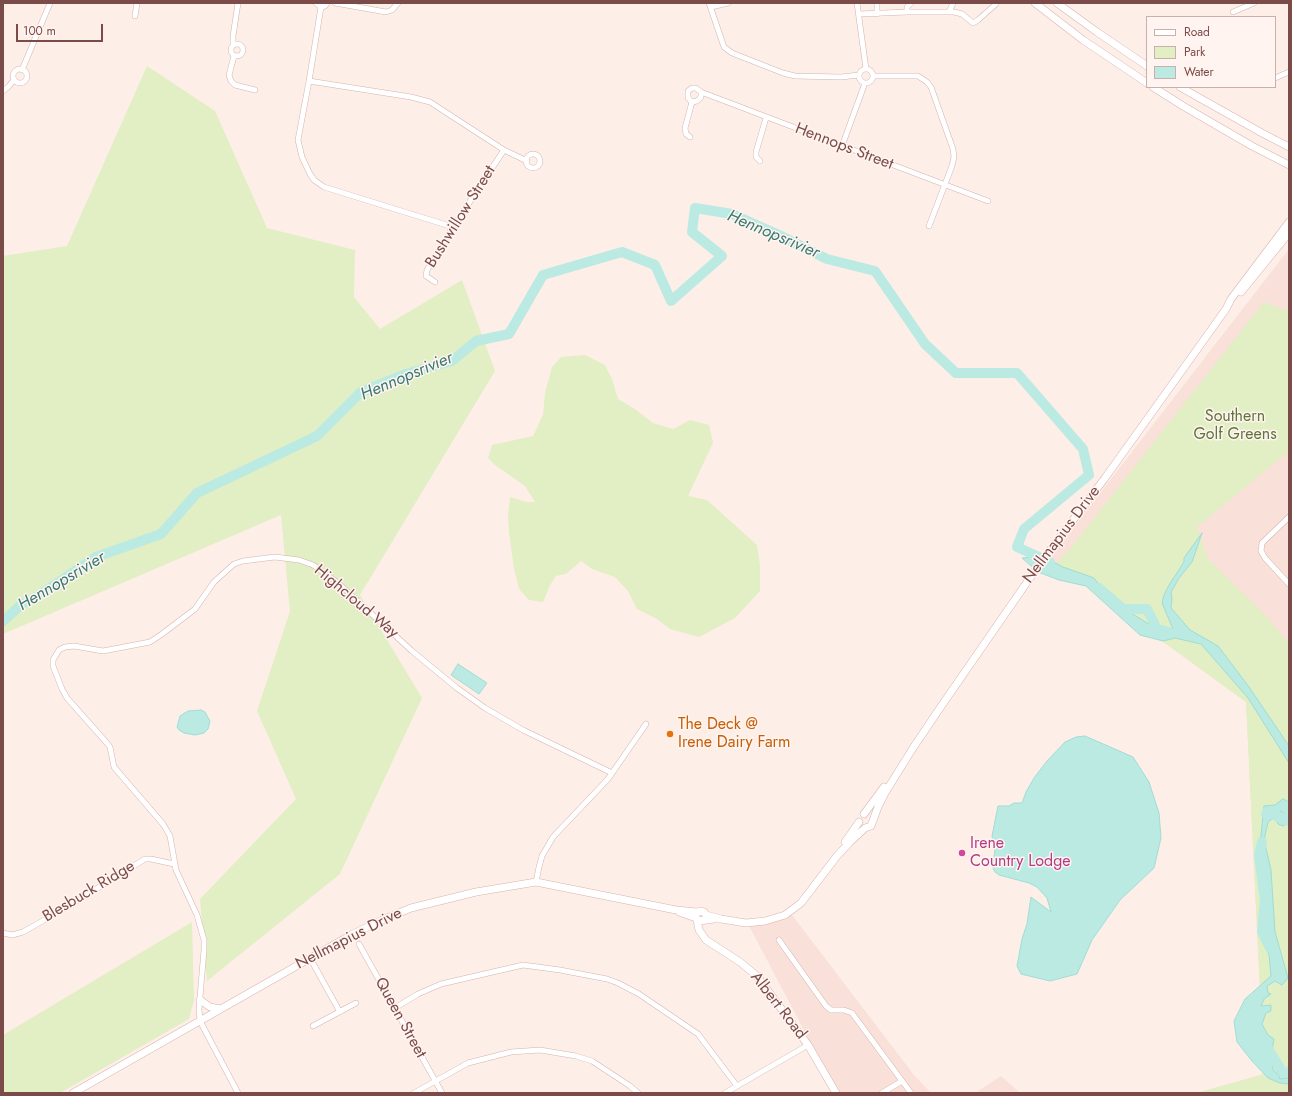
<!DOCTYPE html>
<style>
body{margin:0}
#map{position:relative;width:1292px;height:1096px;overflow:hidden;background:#feeee8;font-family:Jost,sans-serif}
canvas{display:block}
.frame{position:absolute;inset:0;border:4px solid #7b4b49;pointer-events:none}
.legend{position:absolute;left:1146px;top:16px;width:130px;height:72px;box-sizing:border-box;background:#fff4f0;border:1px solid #cab0ad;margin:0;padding:5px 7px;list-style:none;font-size:12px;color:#7b4b49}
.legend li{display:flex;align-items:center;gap:8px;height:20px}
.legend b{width:20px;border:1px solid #cab0ad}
.scale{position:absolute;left:16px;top:24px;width:87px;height:18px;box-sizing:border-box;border:2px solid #7b4b49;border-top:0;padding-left:5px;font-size:12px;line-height:14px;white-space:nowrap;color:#7b4b49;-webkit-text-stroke:3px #fff4f0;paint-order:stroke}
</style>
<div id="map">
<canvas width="1292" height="1096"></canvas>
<div class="frame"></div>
<ul class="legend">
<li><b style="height:5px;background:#fff"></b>Road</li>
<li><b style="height:11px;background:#e2eec4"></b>Park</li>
<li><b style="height:11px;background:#baeae2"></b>Water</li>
</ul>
<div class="scale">100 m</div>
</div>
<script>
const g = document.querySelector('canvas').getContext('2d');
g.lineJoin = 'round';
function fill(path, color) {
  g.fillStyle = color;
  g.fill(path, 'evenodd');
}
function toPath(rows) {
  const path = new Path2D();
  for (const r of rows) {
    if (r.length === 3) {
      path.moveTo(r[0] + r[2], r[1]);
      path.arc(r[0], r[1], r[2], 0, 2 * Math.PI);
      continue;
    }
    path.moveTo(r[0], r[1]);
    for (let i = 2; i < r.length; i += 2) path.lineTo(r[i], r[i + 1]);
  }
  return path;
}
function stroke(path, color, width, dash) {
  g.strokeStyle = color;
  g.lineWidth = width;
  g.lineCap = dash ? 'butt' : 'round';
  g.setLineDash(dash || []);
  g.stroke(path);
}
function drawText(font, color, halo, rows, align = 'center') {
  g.font = font + ' Jost,sans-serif';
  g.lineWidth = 3;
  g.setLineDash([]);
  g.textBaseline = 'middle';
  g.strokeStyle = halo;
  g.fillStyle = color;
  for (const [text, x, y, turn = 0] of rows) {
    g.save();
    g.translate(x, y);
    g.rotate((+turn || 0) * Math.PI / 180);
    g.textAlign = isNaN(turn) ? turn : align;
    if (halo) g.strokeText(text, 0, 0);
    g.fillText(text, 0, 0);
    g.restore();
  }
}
fill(toPath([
 [1289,249,1289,1093,1197,1093,1264,1074,1246,702,1049,559],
 [789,911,914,1075,931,1093,837,1093,747,922],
 [1001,1076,1020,1093,975,1093]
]), '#f9e0d8');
fill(toPath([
 [147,66,215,111,267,228,355,250,354,297,380,329,462,280,495,371,360,595,422,698,340,874,207,981,200,899,296,799,257,711,290,611,281,515,3,634,3,256,67,246],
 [1264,302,1289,311,1289,451,1197,527,1208,559,1266,616,1289,644,1289,1093,1197,1093,1264,1074,1246,702,1086,586,1055,565,1070,549],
 [585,355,605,365,612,379,618,399,635,409,653,423,673,429,690,420,709,425,713,443,688,496,707,500,757,545,760,565,760,591,735,618,699,637,670,629,657,619,637,609,628,591,615,577,592,569,581,561,566,574,556,576,550,585,543,602,529,600,519,589,514,569,509,532,508,517,510,497,526,502,535,502,525,486,495,465,488,458,492,445,533,436,543,415,545,393,552,367,561,357],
 [192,922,194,1000,189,1019,60,1093,3,1093,3,1035]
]), '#e2eec4');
const water = toPath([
 [1202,533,1192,562,1179,578,1171,592,1172,599,1171,608,1190,630,1218,646,1249,687,1289,746,1289,763,1248,698,1201,644,1175,638,1163,641,1140,635,1086,586,1059,580,1038,572,1022,558,1042,556,1063,567,1094,578,1106,594,1121,607,1157,629,1173,629,1162,603,1164,595,1169,585,1184,562,1184,558,1202,533],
 [458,664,487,683,479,694,451,675,458,664],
 [201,710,205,712,210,721,208,729,204,733,195,735,184,733,179,730,177,727,180,716,188,711,201,710],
 [1085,736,1133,757,1149,782,1159,813,1161,838,1154,868,1120,900,1092,940,1077,974,1050,981,1021,974,1017,966,1022,939,1027,924,1031,897,1051,912,1047,898,1037,887,1029,883,999,875,995,872,993,868,995,848,992,836,998,806,1009,806,1014,803,1022,803,1026,792,1034,778,1047,761,1065,742,1076,737,1085,736],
 [1283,799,1289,802,1289,818,1281,811,1278,817,1279,821,1283,822,1285,825,1283,826,1278,824,1276,820,1272,819,1268,822,1264,840,1271,870,1275,932,1288,978,1282,985,1275,981,1267,986,1268,993,1271,994,1264,999,1261,1006,1271,1005,1271,1011,1266,1013,1262,1024,1268,1035,1274,1039,1272,1051,1273,1070,1279,1075,1280,1079,1289,1078,1289,1084,1280,1083,1268,1078,1252,1061,1237,1042,1234,1021,1245,999,1271,976,1269,955,1265,944,1265,927,1262,881,1259,855,1264,806,1275,805,1283,799]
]);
fill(water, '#baeae2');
stroke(water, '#9fddd3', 1);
stroke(toPath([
 [1099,588,1123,609,1147,609,1157,629,1169,632],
 [3,621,22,604,35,598,96,557,161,534,197,493,317,436,361,392,406,374,452,361,476,341,509,334,543,275,622,252,655,265,671,301,722,256,692,232,695,208,732,214,779,235,827,259,875,271,925,344,956,373,1017,373,1083,449,1089,475,1024,529,1017,547,1050,562],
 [1266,814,1267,812,1289,821],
 [1262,842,1259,855,1265,900,1262,931,1270,948],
 [1265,1044,1283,1073,1289,1072]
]), '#baeae2', 10);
const street = toPath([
 [316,3,321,7,325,6,327,3],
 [335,3,386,12,392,10,398,3],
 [709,3,724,47,732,53,783,73,795,76,841,77,859,75],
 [857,3,866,69],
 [321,7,309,81,298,140,302,157,310,174,314,180,324,187,453,227],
 [711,7,728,3],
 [907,12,907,7,911,3],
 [949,12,953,3],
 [1233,12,1254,3],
 [859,14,907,12,954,12,962,14,973,23,978,20,996,4],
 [877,14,877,3],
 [135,16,137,3],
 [237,50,6],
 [233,45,233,36,238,3],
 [234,56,229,75,231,81,235,85,255,90],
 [20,76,7],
 [866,76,7],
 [22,70,50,3],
 [873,76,918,76,927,82,931,87,953,149,954,157,952,166,929,226],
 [1275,78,1289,72],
 [309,81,411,97,430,102,504,150,527,161],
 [3,91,9,86,14,80],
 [701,92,701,97,697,101,692,102,688,98,688,91,692,88,696,88,701,92,988,201],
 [690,137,686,134,685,128,692,102],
 [842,146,865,83],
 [533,161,7],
 [760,161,756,157,756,152,766,118],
 [435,282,426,276,427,270,453,227,504,150],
 [1289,517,1262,543,1261,551,1265,558,1289,584],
 [536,882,539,867,542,856,553,837,608,779,646,724],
 [3,933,12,935,23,932,67,907,145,859,151,859,174,864],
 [779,940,826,1006,831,1010,844,1010,852,1013,911,1093],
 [359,944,442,1093],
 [310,958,340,1012],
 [395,1008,418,994,441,984,523,965,560,970,607,979,618,983,639,994,698,1034,737,1086],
 [313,1026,356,1003],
 [238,1093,200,1021,199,1009,204,950,204,940,197,915,176,870,170,836,163,824,114,767,110,747,106,742,67,698,62,689,53,666,53,660,59,650,65,647,74,646,103,651,150,642,162,634,195,609,214,582,234,564,243,561,275,557,299,560,313,565,338,583,412,651,457,688,485,708,523,730,612,773],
 [414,1093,468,1063,511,1052,540,1050,576,1056,592,1061,630,1086,638,1093],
 [725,1093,808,1045],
 [882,1093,902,1081]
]);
const secondary = toPath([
 [1035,3,1083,40,1147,83],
 [1057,3,1097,32,1147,66],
 [1153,87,1183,106,1252,146,1289,165],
 [1180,87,1262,133,1289,147],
 [1241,292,1289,233],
 [864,814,884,787],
 [845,842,859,822],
 [679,912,696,918,699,921,714,919],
 [696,918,696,913,700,911,704,912,706,915,721,919,746,923,765,921,785,915,801,903,837,856,850,842,865,828,871,826,878,807,885,793,913,748,942,705,1041,562,1105,478,1226,309,1231,299,1289,222],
 [697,920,699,930,706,940,740,962,757,976,808,1045,836,1093],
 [200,1000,210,1007,220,1009],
 [73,1093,351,935,382,920,411,908,476,892,536,882,676,910,697,912]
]);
stroke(street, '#d4b3af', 6);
stroke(secondary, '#dab3ae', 8);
stroke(street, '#fff', 5);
stroke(secondary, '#fff', 7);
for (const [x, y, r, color] of [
 [670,734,4,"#e8710a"],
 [962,853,4,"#d1479c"]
]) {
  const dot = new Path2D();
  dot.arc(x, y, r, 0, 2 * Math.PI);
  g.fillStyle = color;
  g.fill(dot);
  stroke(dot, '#fff4f0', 1.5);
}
drawText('16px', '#7b4b49', '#fff4f0', [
 ["Hennops Street",844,147,21],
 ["Bushwillow Street",461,217,-58],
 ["Nellmapius Drive",1062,535,-53],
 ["Highcloud Way",356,602,40],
 ["Blesbuck Ridge",89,892,-31],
 ["Nellmapius Drive",349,939,-27],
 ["Albert Road",778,1006,52],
 ["Queen Street",400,1018,61]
]);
drawText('16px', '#5f753a', '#fff4f0', [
 ["Southern",1235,417],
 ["Golf Greens",1235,435]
]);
drawText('16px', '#c56008', '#fff4f0', [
 ["The Deck @",678,725],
 ["Irene Dairy Farm",678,743]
], 'left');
drawText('16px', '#b23c85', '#fff4f0', [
 ["Irene",970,844],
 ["Country Lodge",970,862]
], 'left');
drawText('italic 17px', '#387a70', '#fff4f0', [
 ["Hennopsrivier",773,235,23],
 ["Hennopsrivier",407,377,-23],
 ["Hennopsrivier",62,582,-31]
]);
</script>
